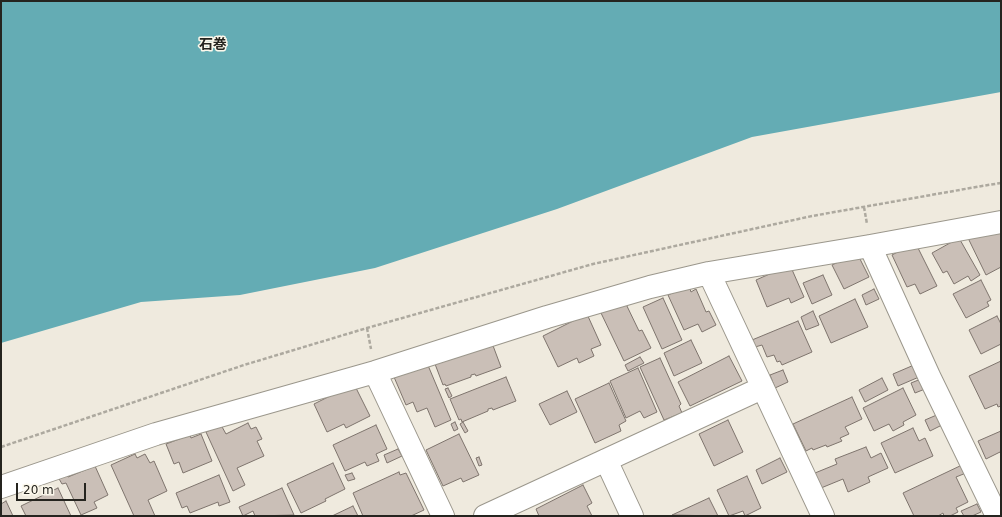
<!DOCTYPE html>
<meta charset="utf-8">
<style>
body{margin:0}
#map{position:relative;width:1002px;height:517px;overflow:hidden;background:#efeade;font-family:"DejaVu Sans",sans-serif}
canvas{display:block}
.frame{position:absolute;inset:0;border:2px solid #25241f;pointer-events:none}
.scale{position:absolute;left:16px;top:483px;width:70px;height:18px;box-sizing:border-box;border:2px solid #25241f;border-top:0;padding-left:5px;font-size:12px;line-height:14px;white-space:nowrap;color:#25241f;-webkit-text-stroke:3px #fcf8ec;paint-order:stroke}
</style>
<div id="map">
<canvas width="1002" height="517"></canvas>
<div class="frame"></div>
<div class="scale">20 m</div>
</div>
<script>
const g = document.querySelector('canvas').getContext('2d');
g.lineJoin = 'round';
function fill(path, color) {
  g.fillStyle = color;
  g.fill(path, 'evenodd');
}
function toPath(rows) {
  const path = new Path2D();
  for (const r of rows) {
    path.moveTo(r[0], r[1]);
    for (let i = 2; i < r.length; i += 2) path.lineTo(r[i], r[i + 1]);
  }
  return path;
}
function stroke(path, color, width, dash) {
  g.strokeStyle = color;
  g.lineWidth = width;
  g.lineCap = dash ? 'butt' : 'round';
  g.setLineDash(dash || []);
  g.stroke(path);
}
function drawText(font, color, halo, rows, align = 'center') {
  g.font = font + ' "DejaVu Sans","Noto Sans JP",sans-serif';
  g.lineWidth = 3;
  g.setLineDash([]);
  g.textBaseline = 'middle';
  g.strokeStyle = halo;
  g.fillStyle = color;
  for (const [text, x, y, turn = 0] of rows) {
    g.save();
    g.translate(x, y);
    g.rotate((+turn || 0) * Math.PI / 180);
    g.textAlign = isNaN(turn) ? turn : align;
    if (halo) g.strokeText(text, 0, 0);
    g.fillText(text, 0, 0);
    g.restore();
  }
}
fill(toPath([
 [1,1,1001,1,1001,92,752,137,557,209,375,268,240,295,141,302,1,343]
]), '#64acb4');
const building = toPath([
 [1001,232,1001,267,986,275,968,238,1001,232],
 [959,238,980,275,971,281,968,276,954,284,947,271,943,273,932,253,959,238],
 [909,246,917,246,937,286,920,294,915,284,907,287,892,255,909,246],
 [857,253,869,277,844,289,832,265,857,253],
 [790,265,804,297,791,303,789,298,767,307,756,280,790,265],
 [823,275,832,295,812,304,803,283,823,275],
 [981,280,991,300,987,302,989,306,966,318,953,294,981,280],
 [689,286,691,292,696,289,706,312,709,311,716,325,702,332,698,324,684,330,668,295,689,286],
 [874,289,879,299,866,305,862,295,874,289],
 [663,298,682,340,662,349,643,307,663,298],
 [855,299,868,327,831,343,819,316,855,299],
 [625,302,639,331,642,330,651,348,624,361,601,313,625,302],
 [813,311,819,325,806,330,801,317,813,311],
 [587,314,601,345,591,349,594,356,579,363,577,358,558,367,543,336,587,314],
 [997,316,1001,324,1001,344,981,354,969,330,997,316],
 [798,321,812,352,782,365,780,361,777,362,774,355,767,357,762,345,755,347,752,340,798,321],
 [691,340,702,363,674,376,664,353,691,340],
 [492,343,501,367,476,376,475,374,471,375,471,377,446,386,445,384,443,385,435,364,492,343],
 [729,356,742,381,690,406,678,382,729,356],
 [640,357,644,363,628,371,625,365,640,357],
 [660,358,681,404,679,406,682,413,664,420,640,367,660,358],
 [1001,361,1001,406,998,407,997,404,985,409,969,376,1001,361],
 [427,363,451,420,435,427,427,408,417,412,413,402,406,405,394,377,427,363],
 [914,365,919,377,898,386,893,374,914,365],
 [638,368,657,412,644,418,640,411,626,418,610,381,638,368],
 [783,370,788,382,775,388,770,375,783,370],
 [506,377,516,401,493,410,492,408,488,409,488,411,462,422,461,419,459,420,450,399,506,377],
 [882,378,888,390,865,402,859,390,882,378],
 [921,379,925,389,915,393,911,383,921,379],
 [609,383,626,421,619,425,621,431,595,443,575,399,609,383],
 [354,384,370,416,346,428,344,424,327,432,314,404,354,384],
 [448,388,452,396,449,398,445,389,448,388],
 [903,388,916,415,903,422,904,425,893,431,889,424,874,431,863,408,903,388],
 [567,391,577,412,550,425,539,404,567,391],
 [852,397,862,419,845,427,849,434,840,438,842,441,827,447,826,445,813,450,812,448,806,451,793,424,852,397],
 [939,414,944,424,930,431,925,420,939,414],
 [728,420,743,452,714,466,699,434,728,420],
 [455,422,458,429,454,431,451,424,455,422],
 [463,422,468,431,465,433,460,424,463,422],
 [248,423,251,429,256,427,262,439,257,441,264,456,237,468,245,485,233,491,206,432,221,425,226,434,248,423],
 [376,425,387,449,376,454,379,461,367,466,365,462,345,471,333,445,376,425],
 [913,428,919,441,925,438,933,456,895,473,881,443,913,428],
 [1001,431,1001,455,1000,452,986,459,978,441,1001,431],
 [201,434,212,461,183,473,179,462,174,464,166,444,190,435,191,438,201,434],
 [459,434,479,475,463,482,461,478,443,486,426,450,459,434],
 [866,447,871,458,881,453,888,468,868,477,870,482,848,492,843,479,821,488,815,473,837,464,835,459,866,447],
 [398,449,402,456,387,463,384,455,398,449],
 [135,454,137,458,145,454,150,463,154,461,167,491,148,500,155,516,134,516,111,465,135,454],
 [479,457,482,465,479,466,476,458,479,457],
 [780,458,787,472,762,484,756,470,780,458],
 [333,463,345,489,325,499,326,501,301,513,287,484,333,463],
 [962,465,966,473,956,477,968,502,956,508,958,512,950,516,944,516,943,513,938,516,914,516,903,493,962,465],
 [95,466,108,495,94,502,97,508,81,515,66,483,62,484,58,477,66,473,68,477,95,466],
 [399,472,400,475,406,473,424,510,411,516,363,516,353,493,399,472],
 [352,473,355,479,348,481,345,475,352,473],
 [219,475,230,502,219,506,218,502,190,513,187,506,182,508,176,493,219,475],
 [747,476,761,508,745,516,743,511,729,516,717,490,747,476],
 [583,485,592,503,587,506,592,516,539,516,536,509,583,485],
 [58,488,71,516,26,516,21,506,58,488],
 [282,488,294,515,255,516,253,511,243,516,239,507,282,488],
 [709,498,718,516,672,515,709,498],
 [6,501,13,516,1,516,1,504,6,501],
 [977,504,981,512,972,516,964,516,961,511,977,504],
 [353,506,358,516,332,516,353,506]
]);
fill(building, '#cabfb7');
stroke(building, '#7e746d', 1);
const street = toPath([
 [870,246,929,376,997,516],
 [709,273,823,516],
 [375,372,443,516],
 [606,460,632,516],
 [1,487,156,434,375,372,547,317,650,287,709,273,870,246,1001,222],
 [485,516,762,388]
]);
stroke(street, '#9b978c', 24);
stroke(toPath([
 [864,207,867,224],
 [367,328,371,349],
 [1,447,244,365,367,328,593,264,812,216,982,186,1001,183]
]), '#ada99f', 2.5, [4, 2]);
stroke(street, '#fff', 22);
drawText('bold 14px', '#25241f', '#fcf8ec', [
 ["石巻",213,45]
]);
</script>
